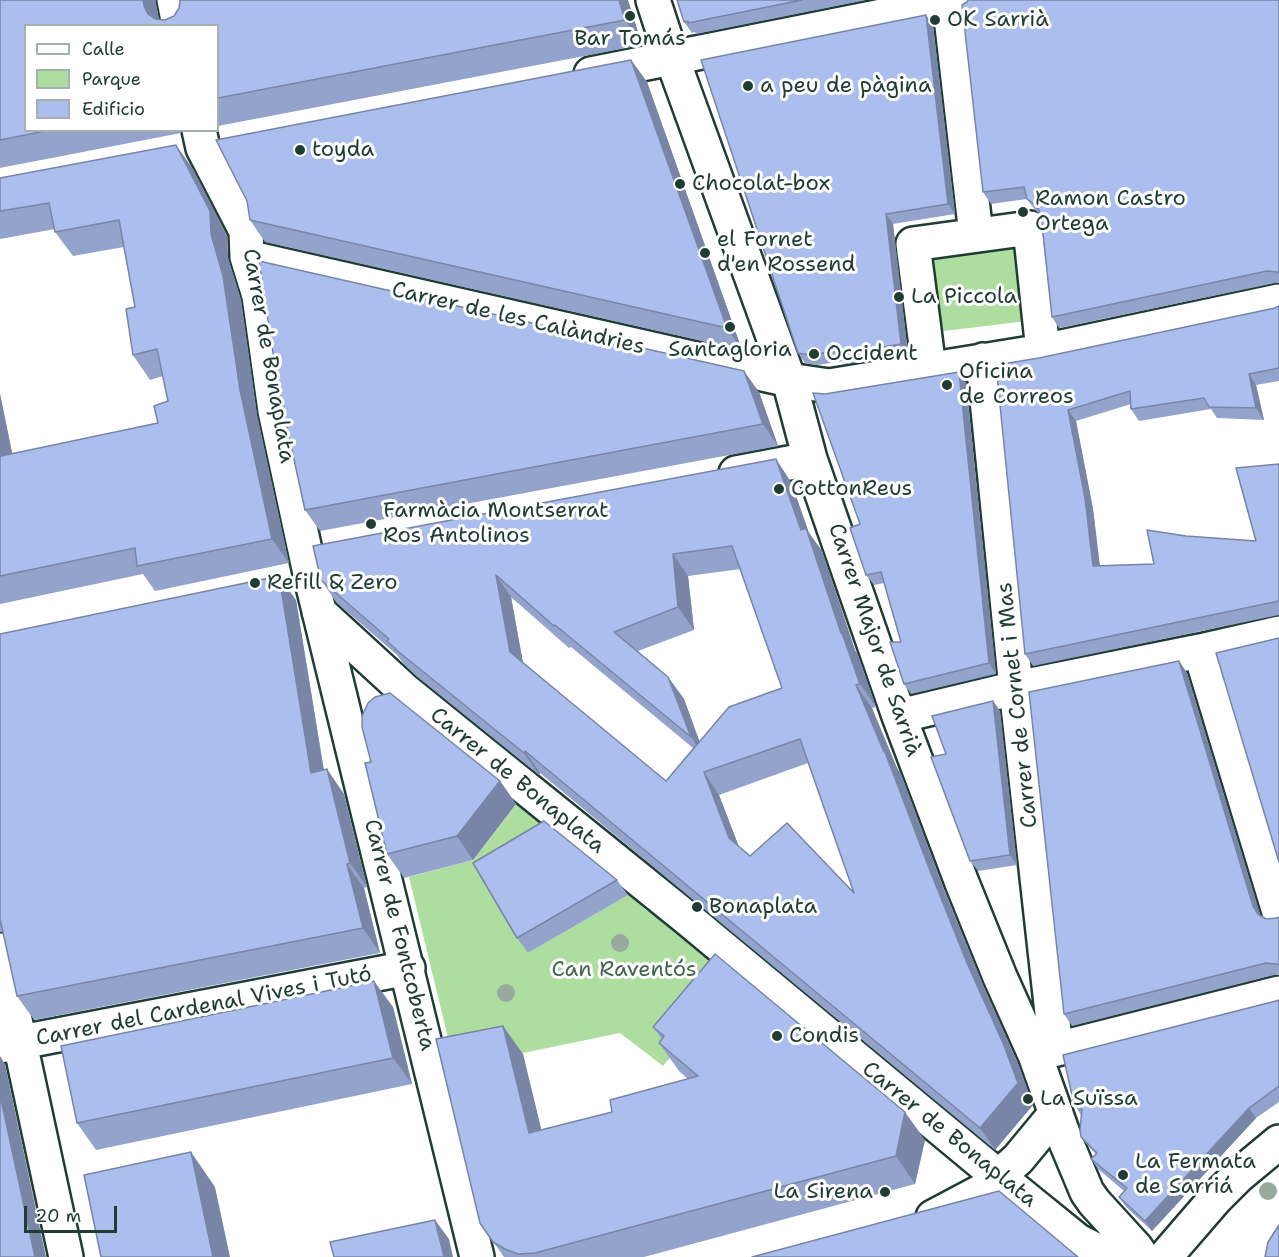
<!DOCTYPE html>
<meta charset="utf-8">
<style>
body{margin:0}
#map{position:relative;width:1279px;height:1257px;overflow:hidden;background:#fff;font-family:"Shantell Sans",sans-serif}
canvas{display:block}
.legend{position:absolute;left:24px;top:24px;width:195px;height:108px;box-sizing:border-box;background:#fff;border:2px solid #a5b1ae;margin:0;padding:8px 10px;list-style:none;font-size:18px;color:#1f3d34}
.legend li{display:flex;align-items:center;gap:12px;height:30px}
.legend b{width:30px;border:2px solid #a5b1ae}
.scale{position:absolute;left:24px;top:1206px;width:93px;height:27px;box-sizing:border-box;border:3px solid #1f3d34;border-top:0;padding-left:8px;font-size:18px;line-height:21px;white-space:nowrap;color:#1f3d34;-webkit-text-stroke:4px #fff;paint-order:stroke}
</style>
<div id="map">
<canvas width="1279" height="1257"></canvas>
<ul class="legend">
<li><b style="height:8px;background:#fff"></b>Calle</li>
<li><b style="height:16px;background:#aede9f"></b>Parque</li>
<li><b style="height:16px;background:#abbeed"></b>Edificio</li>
</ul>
<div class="scale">20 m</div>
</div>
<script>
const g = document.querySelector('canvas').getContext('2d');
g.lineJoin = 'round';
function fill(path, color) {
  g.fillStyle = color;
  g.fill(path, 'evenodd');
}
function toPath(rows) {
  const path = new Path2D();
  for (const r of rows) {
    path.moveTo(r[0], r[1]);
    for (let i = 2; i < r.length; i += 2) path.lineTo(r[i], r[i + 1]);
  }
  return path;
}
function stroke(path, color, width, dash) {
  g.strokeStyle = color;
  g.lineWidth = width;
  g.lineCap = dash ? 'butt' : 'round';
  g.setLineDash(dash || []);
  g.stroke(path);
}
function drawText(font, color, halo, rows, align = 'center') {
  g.font = font + ' "Shantell Sans",sans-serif';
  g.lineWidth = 6;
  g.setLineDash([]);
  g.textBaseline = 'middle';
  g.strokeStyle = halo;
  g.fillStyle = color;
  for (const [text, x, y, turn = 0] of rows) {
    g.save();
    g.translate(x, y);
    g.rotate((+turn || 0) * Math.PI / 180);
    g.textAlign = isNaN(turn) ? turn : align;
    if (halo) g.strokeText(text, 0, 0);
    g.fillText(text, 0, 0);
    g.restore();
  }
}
fill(toPath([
 [1020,244,1027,321,936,332,926,256],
 [518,802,560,832,528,953,633,892,633,898,647,911,657,908,739,977,663,1066,620,1033,455,1067,409,877,473,860]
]), '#aede9f');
const street = toPath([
 [174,0,179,26],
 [653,0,672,58,789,380,810,459,899,716,962,883,1000,977,1035,1055,1066,1142,1087,1192,1094,1202,1136,1248,1142,1257],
 [949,0,976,235],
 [591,74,962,0],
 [199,130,203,148,246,231,247,257,259,296,275,411,311,578,477,1257],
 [247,257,789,380,829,386,1043,351,1279,301],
 [983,360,1016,688,1056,1049],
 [929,369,913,244,1030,228,1043,351],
 [736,473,810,459],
 [319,612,403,689,688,919,999,1177,1078,1241,1110,1257],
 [1200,651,1279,912],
 [899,716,1016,688,1200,651,1279,633],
 [0,950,66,1257],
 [0,1046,408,968],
 [1037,1054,1279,993],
 [933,1217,982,1191,1018,1159,1056,1113]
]);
const secondary = toPath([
 [1165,1257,1216,1198,1238,1176,1279,1142]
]);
stroke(street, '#1f3d34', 38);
stroke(secondary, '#1f3d34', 38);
stroke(street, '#fff', 33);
stroke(secondary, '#fff', 33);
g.fillStyle = '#98aa9e';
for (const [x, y] of [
 [620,943],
 [506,993],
 [1268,1191]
]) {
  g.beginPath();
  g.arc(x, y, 9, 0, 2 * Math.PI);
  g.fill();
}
fill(toPath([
 [0,0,156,4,159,19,165,20,628,0,642,45,218,126,218,26,26,130,181,130,181,133,0,168],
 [677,0,866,0,696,34,695,32,692,33,684,22],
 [1279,0,1279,283,1275,283,1059,328,1052,317,1040,214,1035,210,1027,199,991,204,983,192,967,2],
 [933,25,955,214,893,224,908,354,846,364,844,361,817,365,805,363,798,353],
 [631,60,647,82,742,350,265,242,250,220],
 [193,169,227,236,228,258,241,300,257,415,289,563,155,591,143,574,0,604,0,394,12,454,158,423,168,401,163,376,150,380,133,355,135,307,124,247,73,256,55,232,55,229,0,239,0,178],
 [1279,306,1279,381,1256,385,1264,420,1217,418,1211,409,1139,421,1131,409,1131,404,1076,421,1093,509,1100,566,1154,564,1186,536,1256,541,1279,464,1279,615,1033,666,1025,654,1039,358,1275,308],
 [959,372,966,383,996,674,911,694,904,684,901,642,884,583,874,585,866,575,860,524],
 [759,392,778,446,320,531,305,510],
 [791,482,809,533,822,551,855,650,858,655,876,707,872,708,897,768,901,774,944,890,983,985,1019,1066,1033,1105,995,1150,540,773,539,775,415,675,403,663,397,655,336,602,321,580],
 [741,569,782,688,699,741,684,699,668,677,638,651,694,630,688,576],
 [511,597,569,648,571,647,693,748,666,781,523,663],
 [808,763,854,893,750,856,739,847,719,795],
 [296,600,324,770,344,794,367,887,364,888,380,953,34,1020,17,996,3,932,0,932,0,634],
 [1179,661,1187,673,1260,915,1266,919,1277,918,1279,917,1279,975,1274,975,1072,1026,1064,1014],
 [993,701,1000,711,1017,865,978,871,970,861,946,754],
 [500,781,516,804,473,860,404,878,387,854],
 [617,880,628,895,528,953,517,938],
 [1279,1000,1279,1102,1256,1118,1152,1231,1126,1207,1119,1197,1124,1191,1098,1169,1091,1159,1096,1154,1089,1147,1081,1137,1081,1115,1074,1104],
 [393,1007,412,1084,96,1150,77,1123],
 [653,1027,925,1140,915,1184,644,1257,504,1257,480,1223,523,1054,541,1130,612,1112,688,1079,679,1071,659,1043,662,1039]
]), '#93a3cc');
fill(toPath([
 [143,0,156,0,156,4,160,26,148,14,144,6],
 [619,0,628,0,642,45,625,20],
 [926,15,933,25,955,214,948,204],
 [631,60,647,82,742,350,727,328],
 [176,145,193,169,227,236,228,258,241,300,257,415,289,563,272,539,240,390],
 [886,214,893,224,908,354,901,344],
 [744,371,759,392,778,446,763,424],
 [959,372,966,383,996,674,989,663],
 [1249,374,1256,385,1264,420,1256,408],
 [0,394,18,481,1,456,0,452],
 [1068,410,1076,421,1093,509,1101,577,1093,566],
 [776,459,791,482,809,533,822,551,855,650,858,655,876,707,860,684,801,530],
 [673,554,688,576,694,630,678,607],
 [496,575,511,597,525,674,510,652],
 [279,576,296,600,328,797,311,773],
 [1179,661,1187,673,1261,917,1266,925,1253,906],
 [668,677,684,699,706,759,691,737],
 [856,685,872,708,897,768,901,774,944,890,983,985,1019,1066,1033,1105,995,1150,980,1128,967,963],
 [993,701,1000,711,1017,865,1010,855],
 [525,751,540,773,539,775,524,753],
 [327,769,344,794,367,887,350,863],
 [704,772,719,795,744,860,729,838],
 [500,781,516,804,473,860,457,836],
 [347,864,364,888,380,953,363,928],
 [374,981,393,1007,412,1084,393,1058],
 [503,1026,523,1054,549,1161,529,1133],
 [0,1056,5,1064,46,1257,35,1257,0,1095],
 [1249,1108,1256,1118,1152,1231,1145,1221],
 [905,1112,925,1140,915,1184,896,1156],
 [191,1152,215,1187,230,1257,213,1257],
 [435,1220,449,1239,453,1257,444,1257]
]), '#7885a6');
const building = toPath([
 [0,0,143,0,144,6,148,14,155,19,165,20,174,16,179,8,180,0,619,0,625,20,218,98,218,26,26,26,26,130,50,130,0,140,0,0],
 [677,0,802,0,688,23,688,21,684,22,677,0],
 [968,0,1279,0,1279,273,1277,272,1267,271,1052,317,1041,215,1037,206,1027,199,1024,187,983,192,962,5,967,2,968,0],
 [926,15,948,204,886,214,901,344,839,354,842,350,810,355,798,353,701,60,926,15],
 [631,60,727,328,250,220,247,201,216,140,631,60],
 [176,145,210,211,211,234,223,276,240,390,272,539,137,566,135,548,0,576,0,452,1,456,158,423,154,406,168,401,157,349,133,355,126,309,135,307,119,220,55,232,49,203,0,211,0,178,176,145],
 [259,261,744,371,763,424,305,510,278,386,259,261],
 [1279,306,1279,368,1249,374,1256,408,1209,407,1204,398,1131,409,1130,391,1068,410,1085,498,1093,566,1154,564,1147,530,1186,536,1256,541,1236,468,1279,464,1279,601,1025,654,996,365,1039,358,1275,308,1279,306],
 [959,372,989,663,904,684,890,642,901,642,881,572,866,575,850,528,860,524,813,393,825,394,959,372],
 [776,459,801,530,806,528,841,633,842,633,860,684,856,685,884,752,885,752,929,868,967,963,1003,1043,1018,1083,980,1128,525,751,524,753,400,653,387,641,389,639,321,580,313,546,776,459],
 [732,546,782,688,729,707,666,781,510,652,496,575,554,626,555,625,691,737,668,677,614,632,678,607,673,554,732,546],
 [800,739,854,893,787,823,750,856,729,838,704,772,800,739],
 [279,576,311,773,327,769,350,863,347,864,363,928,17,996,0,919,0,634,279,576],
 [1279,638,1279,862,1216,653,1279,638],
 [1179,661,1253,906,1258,914,1266,919,1277,918,1279,917,1279,965,1276,964,1266,963,1064,1014,1029,692,1179,661],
 [390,693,500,781,457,836,387,854,365,763,371,762,362,727,362,716,368,703,375,697,390,693],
 [993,701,1010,855,970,861,931,757,946,754,932,716,993,701],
 [544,821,617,880,517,938,473,863,544,821],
 [715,954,905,1112,896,1156,535,1253,518,1254,505,1249,493,1242,480,1223,436,1039,503,1026,529,1133,612,1112,610,1100,698,1076,659,1043,664,1036,653,1027,715,954],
 [374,981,393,1058,77,1123,61,1046,374,981],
 [1279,1000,1279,1086,1249,1108,1145,1221,1119,1197,1127,1188,1091,1159,1097,1153,1081,1137,1080,1130,1082,1109,1074,1104,1063,1055,1276,1001,1279,1000],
 [0,1095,35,1257,0,1257,0,1095],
 [191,1152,213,1257,101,1257,84,1175,191,1152],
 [999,1191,1078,1257,752,1257,999,1191],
 [435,1220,444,1257,334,1257,330,1242,435,1220],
 [1279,1225,1279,1257,1265,1257,1268,1242,1279,1225]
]);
fill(building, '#abbeed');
stroke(building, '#7885a6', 1.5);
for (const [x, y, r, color] of [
 [630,16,6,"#1f3d34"],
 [935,20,6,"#1f3d34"],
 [748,86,6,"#1f3d34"],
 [300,150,6,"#1f3d34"],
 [680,184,6,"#1f3d34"],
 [1023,212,6,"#1f3d34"],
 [705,253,6,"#1f3d34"],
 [899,297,6,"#1f3d34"],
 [730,327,6,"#1f3d34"],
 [814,354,6,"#1f3d34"],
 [947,385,6,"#1f3d34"],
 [779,489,6,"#1f3d34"],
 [371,524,6,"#1f3d34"],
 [255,583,6,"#1f3d34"],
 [697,907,6,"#1f3d34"],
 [777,1036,6,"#1f3d34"],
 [1028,1099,6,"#1f3d34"],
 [1123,1175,6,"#1f3d34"],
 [885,1192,6,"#1f3d34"]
]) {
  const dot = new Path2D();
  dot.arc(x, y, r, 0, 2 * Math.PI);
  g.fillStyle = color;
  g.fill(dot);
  stroke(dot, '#fff', 2);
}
drawText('22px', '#1f3d34', '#fff', [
 ["OK Sarrià",947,20],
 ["Bar Tomás",630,39,"center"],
 ["a peu de pàgina",760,86],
 ["toyda",312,150],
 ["Chocolat-box",692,184],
 ["Ramon Castro",1035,199],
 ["Ortega",1035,224],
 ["el Fornet",717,240],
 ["d'en Rossend",717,265],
 ["La Piccola",911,297],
 ["Santagloria",730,350,"center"],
 ["Occident",826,354],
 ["Oficina",959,372],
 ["de Correos",959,397],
 ["CottonReus",791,489],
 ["Farmàcia Montserrat",383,511],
 ["Ros Antolinos",383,536],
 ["Refill & Zero",267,583],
 ["Bonaplata",709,907],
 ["Condis",789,1036],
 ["La Suïssa",1040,1099],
 ["La Fermata",1135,1162],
 ["de Sarriá",1135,1187],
 ["La Sirena",873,1192,"right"]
], 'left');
drawText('22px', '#1f3d34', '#fff', [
 ["Carrer de les Calàndries",518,319,13],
 ["Carrer de Bonaplata",268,356,80],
 ["Carrer Major de Sarrià",874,640,71],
 ["Carrer de Cornet i Mas",1018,705,-96],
 ["Carrer de Bonaplata",517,781,39],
 ["Carrer de Fontcoberta",399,935,76],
 ["Carrer del Cardenal Vives i Tutó",204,1007,-11],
 ["Carrer de Bonaplata",949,1135,39]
]);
drawText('22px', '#43654f', '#fff', [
 ["Can Raventós",624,970]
]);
</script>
